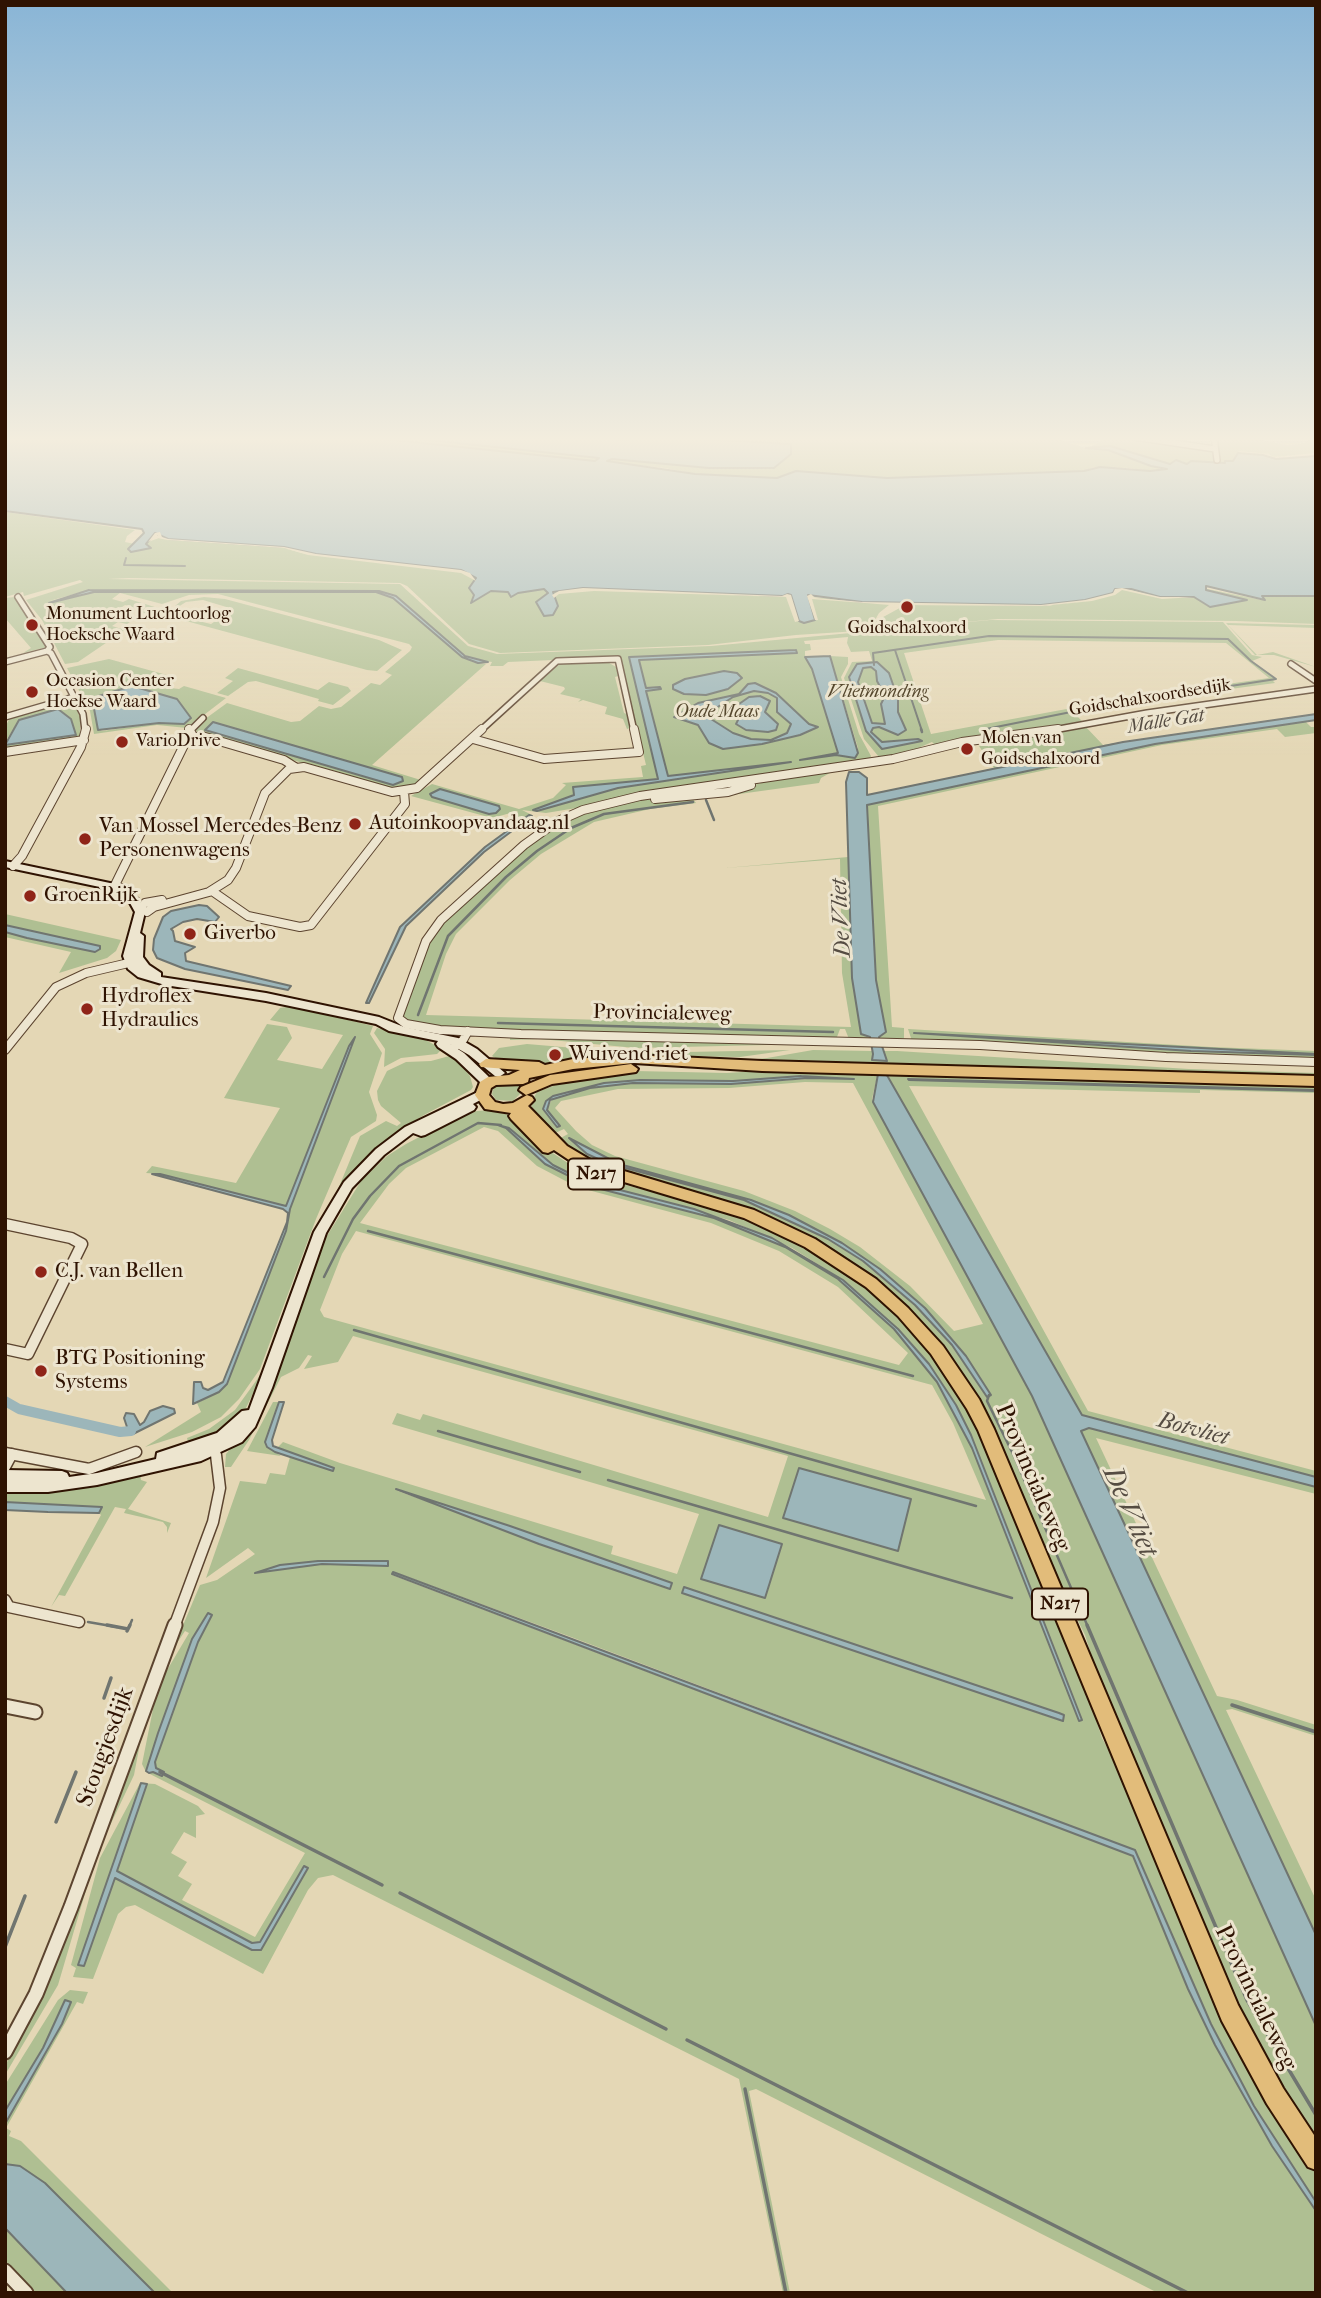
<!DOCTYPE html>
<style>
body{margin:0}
#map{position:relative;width:1321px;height:2298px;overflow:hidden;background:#e4d7b5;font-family:"IM FELL French Canon",serif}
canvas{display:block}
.frame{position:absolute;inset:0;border:7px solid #2f1302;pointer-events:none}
</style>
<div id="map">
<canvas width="1321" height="2298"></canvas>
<div class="frame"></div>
</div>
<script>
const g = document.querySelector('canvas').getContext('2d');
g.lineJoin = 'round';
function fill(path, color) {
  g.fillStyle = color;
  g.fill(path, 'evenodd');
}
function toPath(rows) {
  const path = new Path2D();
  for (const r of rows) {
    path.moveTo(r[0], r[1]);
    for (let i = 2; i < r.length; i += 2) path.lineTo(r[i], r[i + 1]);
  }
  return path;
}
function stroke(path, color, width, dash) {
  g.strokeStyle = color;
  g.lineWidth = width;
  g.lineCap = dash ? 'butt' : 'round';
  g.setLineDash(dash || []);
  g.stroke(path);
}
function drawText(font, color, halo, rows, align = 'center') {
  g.font = font + ' "IM FELL French Canon",serif';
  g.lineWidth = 6;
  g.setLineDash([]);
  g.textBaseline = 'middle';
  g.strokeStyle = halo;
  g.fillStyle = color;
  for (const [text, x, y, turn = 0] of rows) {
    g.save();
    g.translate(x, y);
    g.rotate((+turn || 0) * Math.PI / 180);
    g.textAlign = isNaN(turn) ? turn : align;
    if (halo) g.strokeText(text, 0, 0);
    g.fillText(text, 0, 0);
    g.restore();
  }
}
fill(toPath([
 [363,437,1064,437,1060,440,1089,449,1108,450,1151,466,1168,469,1150,471,1129,468,1094,467,1084,471,887,478,796,471,777,478,695,474,665,468],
 [1107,437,1131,437,1214,450,1215,437,1244,437,1288,445,1300,444,1308,441,1307,437,1316,437,1316,453,1274,457,1269,454,1239,451,1233,461,1226,461,1226,463,1186,464,1182,461,1170,464,1110,446,1091,447],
 [5,512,135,530,127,536,125,542,135,544,128,551,131,552,151,548,147,545,148,542,159,538,284,548,302,553,457,569,575,587,894,601,879,613,874,622,907,604,1048,606,1112,593,1117,588,1195,597,1207,606,1203,588,1262,600,1249,583,1316,581,1316,624,1236,621,998,619,877,630,876,625,874,630,796,635,708,645,500,653,469,644,407,586,400,583,129,578,108,579,400,584,468,646,497,654,711,646,990,620,1223,622,1252,655,1262,657,1252,661,1277,679,1273,681,1275,683,1223,690,1216,687,1103,704,1082,710,1085,714,1077,716,1082,721,913,753,934,744,932,742,900,756,879,757,864,739,844,678,852,662,872,661,869,651,851,652,847,643,848,637,804,641,805,644,810,644,811,650,805,651,805,655,854,755,858,748,830,656,848,657,848,664,841,677,859,734,871,756,869,760,546,813,522,810,532,815,524,820,513,816,518,811,492,818,411,796,432,784,519,809,553,798,566,785,562,783,643,777,641,766,646,765,620,657,508,662,503,666,490,666,492,662,477,660,463,654,396,596,373,590,89,590,49,601,94,592,371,591,391,596,460,655,473,662,486,664,372,765,424,781,418,785,391,789,194,731,194,727,227,703,291,722,300,721,319,706,331,709,341,707,371,683,380,685,392,675,385,672,410,651,412,647,409,644,218,594,189,595,162,604,120,593,112,599,123,602,129,599,158,608,149,614,142,613,144,610,125,605,109,616,130,622,127,624,118,622,112,626,125,630,78,662,65,664,42,620,26,600,83,582,80,580,24,596,23,592,5,597],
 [998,640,1226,643,1269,678,1110,701,931,734,904,653],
 [213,722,401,777,403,781,393,785,205,730],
 [658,776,667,780,602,791,534,810,574,795,573,787,656,780],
 [15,597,34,621,28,624,33,628,37,627,47,647,23,653,31,648,5,618,5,598],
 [204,597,225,599,379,640,402,650,377,671,367,670,186,621,190,619,211,624,233,609,203,600,186,602,178,607,175,606,181,601],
 [1226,623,1316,625,1316,628,1228,625,1257,655,1273,652,1316,667,1274,655,1255,655],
 [109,659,174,677,165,684,159,682,154,686,179,689,184,686,226,698,187,728,157,725,94,734,90,711,67,668],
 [177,699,190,718,184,724,159,723,102,731,98,730,97,714,92,701],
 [606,661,616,667,618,676,615,677,624,713,627,714,630,728,627,729,623,719,605,714,607,707,583,700,578,702,581,699,560,694,565,689,564,687,540,681,561,663],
 [238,668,318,690,329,682,348,687,351,691,333,705,318,701,319,699,256,681,248,682,228,696,217,693,233,681,225,678],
 [66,702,74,704,80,717,80,735,75,739,5,750,5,745,75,736,71,719,19,720,5,742,5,727,10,718],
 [1305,721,1311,727,1316,727,1316,733,1285,737,1277,729,1162,745,878,806,892,1027,904,1028,904,1038,880,1040,879,1036,886,1032,876,980,867,805,1175,740],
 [1085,726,1103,745,1123,742,942,780,994,768,979,746],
 [835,770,821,778,819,783,732,795,738,790,781,777],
 [692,798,696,803,650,809,594,822,541,854,510,880,456,934,446,954,426,1015,851,1027,842,973,840,859,725,868,848,857,852,978,861,1034,871,1039,849,1039,845,1029,840,1029,837,1037,826,1039,443,1028,404,1019,403,1015,426,949,439,926,502,866,564,820,622,801],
 [5,914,121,940,116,951,107,958,59,973,71,952,5,937],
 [292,1006,373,1026,370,1034,382,1053,369,1092,377,1115,376,1121,351,1137,316,1219,260,1369,239,1399,221,1417,192,1432,145,1447,201,1412,197,1403,219,1392,227,1384,286,1231,290,1209,355,1037,286,1207,160,1174,146,1173,152,1166,236,1183,280,1108,224,1098,267,1024,287,1027,292,1038,277,1060,322,1069,343,1035,270,1020,280,1008],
 [377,1028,422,1038,442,1049,437,1054,401,1058,384,1067,385,1049,374,1033],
 [908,1029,1211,1047,1316,1051,1316,1060,912,1041],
 [510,1036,810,1044,636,1048,540,1039,510,1040],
 [527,1044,634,1053,790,1050,740,1057,620,1055,535,1065,500,1061,492,1056,499,1048],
 [813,1050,873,1051,872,1060,886,1061,882,1051,897,1051,1189,1069,1316,1073,1316,1078,737,1061,767,1058],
 [453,1055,470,1076,473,1087,471,1090,424,1115,391,1136,336,1194,360,1136,386,1121,397,1126,401,1123,381,1106,378,1100,377,1091,387,1071,406,1062,431,1061],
 [773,1070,1316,1084,1316,1090,908,1080,1316,1091,1316,1093,1200,1090,1200,1093,909,1086,1088,1411,1316,1471,1316,1477,1082,1415,888,1077,877,1077,872,1099,1032,1396,1316,2026,1316,2148,1250,2036,1098,1677,1085,1635,947,1355,816,1242,610,1172,557,1140,568,1134,564,1129,551,1135,532,1109,531,1102,537,1092,566,1081,635,1071,727,1073],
 [801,1076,823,1078,731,1084,633,1083,590,1088,552,1099,547,1110,559,1126,557,1127,543,1109,553,1096,604,1083,640,1080,733,1081],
 [805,1082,853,1083,983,1324,954,1331,910,1286,860,1247,830,1229,795,1211,744,1191,615,1156,592,1145,576,1131,555,1108,561,1101,618,1089,729,1088],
 [569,1138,592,1152,619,1164,751,1200,789,1215,842,1243,880,1269,925,1308,966,1356,991,1395,987,1396,952,1345,915,1305,863,1261,828,1239,744,1200,607,1163,587,1154],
 [495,1081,519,1082,521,1093,513,1101,496,1100,492,1094],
 [491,1110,512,1116,542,1146,577,1169,607,1180,739,1215,816,1252,853,1276,898,1314,925,1343,968,1407,1080,1671,1102,1738,1126,1782,1285,2126,1316,2174,1316,2202,1254,2106,1211,2024,1135,1850,571,1637,394,1572,392,1575,1134,1856,1188,1989,1215,2045,1272,2146,1316,2211,1316,2293,1158,2293,756,2089,749,2091,790,2293,783,2293,739,2079,333,1875,318,1878,308,1890,263,1974,135,1905,126,1907,118,1914,93,1979,73,1977,76,1968,71,1965,100,1858,140,1783,155,1784,198,1806,205,1814,196,1816,196,1838,184,1832,171,1853,187,1862,178,1876,192,1884,182,1900,255,1937,305,1853,146,1772,142,1764,156,1694,163,1677,189,1633,185,1631,173,1649,200,1585,217,1580,255,1554,248,1548,206,1578,240,1481,266,1484,270,1473,285,1475,290,1457,333,1471,334,1469,277,1448,283,1442,340,1463,613,1546,611,1554,677,1574,699,1514,392,1424,397,1413,420,1420,423,1414,768,1517,788,1456,353,1336,338,1362,304,1369,312,1356,308,1355,299,1368,281,1377,249,1440,231,1467,225,1467,226,1454,239,1439,325,1239,361,1181,387,1156,406,1144,448,1122,477,1111],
 [500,1125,509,1128,553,1165,585,1181,729,1220,792,1248,843,1280,898,1329,956,1405,971,1435,1079,1721,972,1448,937,1382,894,1329,838,1279,785,1247,714,1218,589,1186,545,1164,506,1128],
 [484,1127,498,1131,537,1166,577,1187,711,1223,779,1251,838,1287,908,1353,899,1365,360,1223,389,1184,406,1168],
 [356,1231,932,1385,953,1423,986,1500,324,1317,320,1310,342,1254],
 [395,1490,510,1526,672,1584,670,1589,539,1544,510,1531],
 [359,1560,388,1561,388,1566,322,1564,256,1573,298,1563],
 [684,1587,1059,1713,1062,1721,682,1593],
 [208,1613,212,1615,198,1642,155,1762,156,1768,164,1772,148,1770,192,1639],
 [141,1784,147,1785,117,1871,252,1943,259,1942,304,1866,308,1868,259,1951,252,1950,115,1878,78,1965],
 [266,1367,243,1414,222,1433,189,1445,187,1438,209,1429,235,1410],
 [273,1402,279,1402,266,1440,267,1447,281,1456,247,1451],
 [1089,1428,1316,1487,1316,1494,1096,1438,1217,1696,1237,1700,1316,1725,1316,1736,1232,1709,1226,1710,1316,1900,1316,1935,1082,1434,1082,1429],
 [140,1472,141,1480,147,1482,128,1509,171,1523,167,1533,167,1527,163,1522,124,1513,126,1509,115,1507,65,1596,59,1595,51,1607,101,1515,99,1513,102,1507,5,1502,5,1489],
 [143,1728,134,1775,106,1834,104,1834],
 [89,1880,58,1985,5,2075,5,2066,49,1981],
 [70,1990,88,1992,83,2004,77,2002,6,2128,11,2131,9,2136,21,2141,173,2293,155,2293,20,2166,5,2164,5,2124,55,2038,71,2002,65,2001,43,2048,5,2111,5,2085,58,2000],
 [5,2228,67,2293,35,2293,5,2262]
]), '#afbf92');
const water = toPath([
 [5,437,364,437,595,461,599,458,400,437,560,437,628,440,639,437,661,437,791,444,791,454,774,468,709,468,612,459,607,461,695,474,777,478,796,471,887,478,1084,471,1100,467,1150,471,1167,469,1151,466,1108,450,1086,448,1110,446,1170,464,1176,460,1187,464,1191,461,1225,463,1225,461,1233,461,1238,453,1263,455,1276,459,1316,456,1316,596,1262,596,1265,600,1206,586,1206,590,1247,600,1210,607,1194,597,1160,597,1131,589,1115,589,1113,593,1085,600,1041,605,862,602,808,595,815,620,804,623,799,621,791,595,788,594,783,596,583,588,553,592,558,606,553,615,544,616,536,602,548,593,544,589,518,593,511,597,508,592,491,591,471,603,474,595,469,588,476,578,461,570,316,554,284,547,168,539,155,533,146,544,151,548,131,552,128,549,144,533,142,529,5,511,5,437],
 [89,590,379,591,396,596,465,656,488,662,478,663,462,657,393,598,376,592,94,592,49,603,89,590],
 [796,650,797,653,639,660,646,688,660,687,661,689,646,691,668,776,791,762,618,788,537,811,533,810,574,795,573,787,658,779,629,657,796,650],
 [830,656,858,753,855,758,836,755,800,760,838,753,812,669,805,657,830,656],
 [877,662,889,673,898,699,898,712,906,730,898,735,879,727,873,728,871,732,882,742,918,739,922,741,882,749,866,731,849,677,857,664,877,662],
 [871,667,876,671,877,681,885,696,881,704,885,724,872,723,858,682,863,668,871,667],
 [724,671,737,673,742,678,728,689,706,695,684,694,673,689,673,685,685,679,724,671],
 [755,683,776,693,809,724,818,727,800,735,762,744,723,749,709,743,698,725,674,717,698,703,739,694,748,684,755,683],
 [754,691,768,693,777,698,777,712,791,724,787,733,771,740,751,739,733,733,711,719,713,710,733,697,754,691],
 [132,686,177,699,191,718,184,724,159,723,98,730,92,698,132,686],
 [760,696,770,701,765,712,778,724,776,730,768,732,746,730,736,724,740,716,739,704,749,697,760,696],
 [58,709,71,719,76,735,5,745,19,720,58,709],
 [1316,714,1316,720,1155,744,867,805,876,980,886,1032,879,1037,887,1061,872,1060,873,1054,870,1037,861,1034,852,978,846,782,849,772,859,772,867,778,867,795,1123,742,1316,714],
 [213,722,402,777,403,781,393,785,205,730,213,722],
 [440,789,499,806,500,809,496,813,489,814,432,797,430,794,440,789],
 [529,815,532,816,484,852,406,926,369,1003,366,1003,400,927,485,847,529,815],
 [199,905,207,906,219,917,215,922,197,919,183,922,171,929,173,931,175,941,195,947,185,953,186,961,291,986,288,990,185,969,157,958,153,950,154,939,163,917,171,911,199,905],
 [5,925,100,946,100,949,95,952,27,938,5,932,5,925],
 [914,1033,1316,1054,1316,1055,1191,1051,914,1033],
 [355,1037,290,1209,286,1231,227,1384,219,1392,193,1404,194,1382,201,1382,203,1388,208,1390,223,1382,287,1222,288,1213,283,1209,152,1174,160,1174,286,1206,349,1046,355,1037],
 [878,1074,886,1074,888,1077,1082,1415,1316,1477,1316,1487,1089,1428,1081,1431,1316,1935,1316,2026,1032,1396,873,1102,878,1074],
 [801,1076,854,1079,808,1078,731,1084,633,1083,590,1088,550,1100,547,1110,560,1126,557,1127,543,1109,546,1101,553,1096,604,1083,640,1080,733,1081,801,1076],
 [908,1079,1316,1090,1316,1091,909,1080,908,1079],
 [498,1125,509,1128,553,1165,585,1181,694,1209,772,1238,843,1280,898,1329,929,1364,956,1405,971,1435,1082,1720,1079,1721,972,1448,937,1382,894,1329,838,1279,785,1247,714,1218,589,1186,545,1164,506,1128,498,1125],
 [569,1138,619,1164,751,1200,789,1215,842,1243,880,1269,925,1308,966,1356,991,1395,987,1397,952,1345,915,1305,863,1261,828,1239,744,1200,607,1163,587,1154,569,1138],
 [279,1402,284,1402,272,1440,273,1446,334,1468,333,1471,275,1452,267,1447,265,1442,279,1402],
 [163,1406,174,1409,175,1413,133,1434,121,1434,127,1427,124,1418,126,1413,134,1414,140,1425,144,1422,150,1411,163,1406],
 [799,1468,911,1499,898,1551,783,1518,799,1468],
 [396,1489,510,1526,672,1583,670,1589,539,1544,396,1489],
 [5,1502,102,1507,99,1513,48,1512,5,1510,5,1502],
 [719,1525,782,1544,765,1598,701,1579,719,1525],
 [318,1561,388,1561,388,1566,322,1564,255,1573,280,1565,318,1561],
 [393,1572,1135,1850,1211,2024,1254,2106,1316,2202,1316,2211,1272,2146,1215,2045,1188,1989,1133,1856,392,1574,393,1572],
 [684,1587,1059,1713,1064,1715,1063,1721,682,1593,684,1587],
 [208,1613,212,1615,198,1642,155,1762,156,1768,164,1772,162,1776,153,1772,149,1773,146,1771,158,1733,192,1639,208,1613],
 [141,1783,147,1784,117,1871,252,1943,260,1942,304,1866,308,1868,261,1950,252,1950,115,1878,84,1966,78,1965,141,1783],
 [65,2000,71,2002,62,2024,5,2124,5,2111,43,2048,65,2000],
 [5,2164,20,2166,45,2183,155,2293,67,2293,5,2228,5,2164]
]);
fill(water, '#9cb6ba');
stroke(water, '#707570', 2);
fill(toPath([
 [160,532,162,537,168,539,284,547,316,554,461,570,470,573,476,581,461,573,308,555,284,548,167,540,158,538,158,535,148,542,155,533],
 [583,588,782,596,787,594,791,595,799,621,795,622,786,597,594,591,559,594,554,598,552,595,559,591],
 [1122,588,1160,597,1195,597,1162,599,1122,590,1115,595,1092,601,1042,606,890,605,812,599,818,620,815,620,807,596,811,594,815,598,862,602,1041,605,1085,600,1113,593,1115,589]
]), '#e4d7b5');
stroke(toPath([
 [126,558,124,565,185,566],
 [895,650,922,731],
 [874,665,873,653,989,636,1228,639,1251,661,1276,679,1224,687],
 [986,729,1111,704,1217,688]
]), '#707570', 2);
stroke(toPath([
 [921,729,922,732],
 [706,800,714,820],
 [418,1015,448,936,506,877,537,851,571,828,604,814,693,802],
 [498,1023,833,1032],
 [368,1231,913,1376],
 [324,1277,353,1219,370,1196,399,1166,478,1123,501,1125],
 [354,1330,976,1506],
 [989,1395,987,1401,1014,1456,1088,1627],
 [438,1431,580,1472],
 [608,1480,1012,1598],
 [88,1622,117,1627],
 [129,1627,132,1620]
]), '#707570', 2.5);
stroke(toPath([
 [107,1625,128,1629],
 [1087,1625,1247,2000,1316,2115],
 [127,1631,130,1625],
 [104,1698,111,1678],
 [1232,1705,1316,1732],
 [160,1772,382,1885],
 [56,1822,76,1772],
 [400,1893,666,2029],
 [5,1947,25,1896],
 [687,2040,1188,2293],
 [745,2089,786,2293]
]), '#707570', 3.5);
stroke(toPath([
 [5,1401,19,1409,120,1432,131,1431]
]), '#9cb6ba', 10);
const streetFar3 = toPath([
 [1134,437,1215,449],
 [1214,437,1217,460],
 [18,597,50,647,47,651,51,653,83,714,85,731],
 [5,662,47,651],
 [1291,664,1316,681],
 [5,717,74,697],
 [190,731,203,718],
 [480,731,557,661,618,659,634,731],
 [1048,731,1147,713,1316,689]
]);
const streetFar2 = toPath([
 [189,729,193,736],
 [1058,729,962,742,893,759,640,796,583,810,556,822,524,845,441,920,426,941,398,1018,406,1024,440,1030,521,1034,980,1045,1166,1057,1316,1062],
 [473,739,544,759,639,752,634,729],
 [5,752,84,740],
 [655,799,728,792,751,785],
 [13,866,22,856,81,747,86,729],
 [114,887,187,739,202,736,284,760,295,767],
 [212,891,248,916,300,927,311,925,405,804,404,791],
 [139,910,145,903,162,900],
 [147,912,154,907,209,892,228,880,236,868,265,793,289,769,304,767,392,792,417,788,482,729],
 [452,1049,463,1040,468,1031],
 [5,1050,56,987,86,973,137,961]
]);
const streetFar1 = toPath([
 [5,1224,71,1238,82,1244,28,1354,5,1349],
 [5,1453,89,1469,136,1452],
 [5,1467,12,1454],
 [5,1600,9,1607,79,1622],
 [174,1627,213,1522,220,1488,216,1455,211,1445]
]);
const street = toPath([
 [5,1706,35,1712],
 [5,2052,36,1994,71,1907,175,1625],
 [5,2271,26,2293]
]);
const secondary = toPath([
 [5,861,129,887,130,889,128,891,138,899,145,912,140,933,144,936,143,957,149,965,161,973,161,977,266,993,379,1017,404,1027,458,1038,477,1049,505,1073,499,1077,495,1076,469,1055,450,1044,464,1053,488,1076,490,1079,484,1083,480,1082,456,1059,438,1047,436,1044,438,1041,389,1031,376,1024,266,1001,165,985,138,977,128,969,123,956,135,912,130,903,114,890,5,867,5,861],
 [482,1090,488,1094,486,1097,473,1104,476,1107,474,1110,425,1135,421,1136,413,1133,384,1155,352,1188,326,1233,272,1388,255,1427,242,1442,201,1461,97,1485,48,1492,5,1492,5,1470,62,1471,67,1473,69,1477,97,1473,156,1459,157,1453,217,1433,242,1411,249,1410,314,1232,344,1182,376,1149,405,1127,482,1090]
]);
const primary = toPath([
 [634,1055,762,1061,1316,1076,1316,1086,762,1071,634,1063,573,1069,529,1078,528,1082,523,1084,496,1085,491,1088,489,1095,495,1102,503,1104,513,1103,527,1095,532,1097,534,1100,528,1106,567,1146,594,1162,754,1210,815,1239,876,1279,908,1308,943,1346,979,1399,994,1429,1238,2005,1283,2088,1316,2138,1316,2170,1308,2167,1267,2104,1222,2021,978,1430,967,1409,931,1354,898,1316,866,1287,805,1247,744,1218,584,1170,554,1150,548,1153,543,1152,511,1119,509,1116,511,1113,485,1109,475,1095,480,1082,488,1077,509,1075,520,1070,481,1067,479,1064,486,1059,539,1062,545,1065,573,1059,634,1055],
 [631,1064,638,1069,636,1072,552,1084,526,1095,519,1090,521,1087,550,1075,631,1064]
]);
stroke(streetFar3, '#5c442f', 8);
stroke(streetFar2, '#5c442f', 10);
stroke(streetFar1, '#5c442f', 13);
stroke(street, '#5c442f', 17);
stroke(secondary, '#2f1302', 4);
stroke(primary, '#2f1302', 4);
stroke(streetFar3, '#ede5cf', 5);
stroke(streetFar2, '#ede5cf', 8);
stroke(streetFar1, '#ede5cf', 10);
stroke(street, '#ede5cf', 13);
fill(secondary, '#ede5cf');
fill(primary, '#e2bc7a');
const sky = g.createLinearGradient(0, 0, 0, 758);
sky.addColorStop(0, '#89b5d6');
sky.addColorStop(0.58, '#f3edde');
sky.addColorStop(1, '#f3edde00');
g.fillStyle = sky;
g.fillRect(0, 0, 1321, 758);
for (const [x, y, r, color] of [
 [907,607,7,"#8f2418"],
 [32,625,7,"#8f2418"],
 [32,692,7,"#8f2418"],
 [122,742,7,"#8f2418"],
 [967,749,7,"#8f2418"],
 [355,824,7,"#8f2418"],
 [85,839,7,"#8f2418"],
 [30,896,7,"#8f2418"],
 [190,934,7,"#8f2418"],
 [87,1009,7,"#8f2418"],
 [555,1055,7,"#8f2418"],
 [41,1272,7,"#8f2418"],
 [41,1371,7,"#8f2418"]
]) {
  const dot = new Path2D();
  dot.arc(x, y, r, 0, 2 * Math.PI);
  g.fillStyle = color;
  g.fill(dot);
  stroke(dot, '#ede5cf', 2.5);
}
drawText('18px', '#2f1302', '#ede5cf', [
 ["Monument Luchtoorlog",46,615],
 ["Hoeksche Waard",46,636],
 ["Goidschalxoord",907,629,"center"],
 ["Occasion Center",46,682],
 ["Hoekse Waard",46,703],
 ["Molen van",981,739],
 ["Goidschalxoord",981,760],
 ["VarioDrive",136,742]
], 'left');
drawText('italic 18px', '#55472d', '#ede5cf', [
 ["Vlietmonding",878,693],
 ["Oude Maas",717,713]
]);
drawText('18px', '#2f1302', '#ede5cf', [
 ["Goidschalxoordsedijk",1150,698,-9]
]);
drawText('italic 19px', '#554c42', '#ede5cf', [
 ["Malle Gat",1166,722,-9]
]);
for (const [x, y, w] of [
 [596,1174,56],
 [1060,1604,56]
]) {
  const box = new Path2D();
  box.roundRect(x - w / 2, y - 15.5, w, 31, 5);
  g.fillStyle = '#ede5cf';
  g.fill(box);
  stroke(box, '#2f1302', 2);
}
drawText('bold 19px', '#2f1302', null, [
 ["N217",596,1174],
 ["N217",1060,1604]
]);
drawText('21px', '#2f1302', '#ede5cf', [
 ["Autoinkoopvandaag.nl",369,824],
 ["Van Mossel Mercedes-Benz",99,827],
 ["Personenwagens",99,851],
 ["GroenRijk",44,896],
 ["Giverbo",204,934],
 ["Hydroflex",101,997],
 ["Hydraulics",101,1021],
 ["Wuivend riet",569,1055],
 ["C.J. van Bellen",55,1272],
 ["BTG Positioning",55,1359],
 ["Systems",55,1383]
], 'left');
drawText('21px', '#2f1302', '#ede5cf', [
 ["Provincialeweg",662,1014,1]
]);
drawText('italic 23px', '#554c42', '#ede5cf', [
 ["De Vliet",842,918,-93],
 ["Botvliet",1193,1430,15]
]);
drawText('24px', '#2f1302', '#ede5cf', [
 ["Provincialeweg",1032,1478,67],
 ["Stougjesdijk",106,1747,-70],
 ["Provincialeweg",1255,1998,64]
]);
drawText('italic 28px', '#554c42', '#ede5cf', [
 ["De Vliet",1129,1512,66]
]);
</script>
